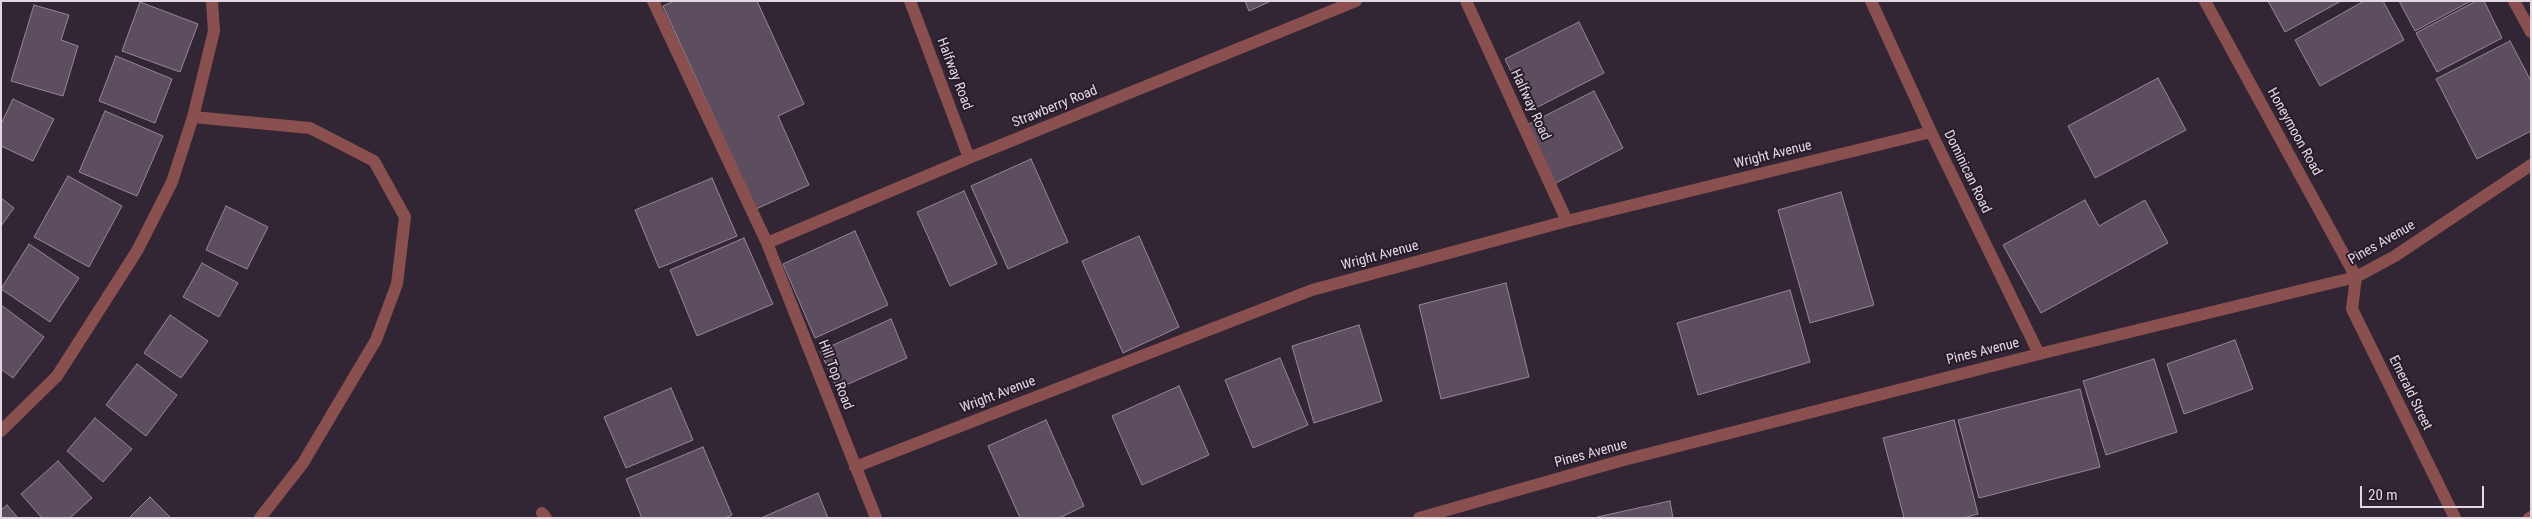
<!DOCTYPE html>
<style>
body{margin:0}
#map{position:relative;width:2532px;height:519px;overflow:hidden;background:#322534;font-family:"Roboto Condensed",sans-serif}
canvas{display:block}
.frame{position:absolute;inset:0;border:2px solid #e1d8e2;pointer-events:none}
.scale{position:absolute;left:2360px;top:486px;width:124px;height:22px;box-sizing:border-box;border:2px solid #e1d8e2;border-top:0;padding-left:6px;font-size:15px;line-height:18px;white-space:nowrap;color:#e1d8e2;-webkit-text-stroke:4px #281c2a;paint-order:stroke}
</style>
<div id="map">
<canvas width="2532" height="519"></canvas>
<div class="frame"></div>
<div class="scale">20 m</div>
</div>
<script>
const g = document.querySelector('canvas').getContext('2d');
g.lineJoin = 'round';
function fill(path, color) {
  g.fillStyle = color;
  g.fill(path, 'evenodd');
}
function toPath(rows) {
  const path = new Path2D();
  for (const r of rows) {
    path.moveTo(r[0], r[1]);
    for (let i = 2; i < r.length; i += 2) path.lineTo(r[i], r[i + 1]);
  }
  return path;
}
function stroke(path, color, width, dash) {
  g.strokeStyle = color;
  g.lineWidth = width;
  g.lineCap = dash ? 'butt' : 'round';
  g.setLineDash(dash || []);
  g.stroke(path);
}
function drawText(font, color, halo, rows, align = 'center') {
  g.font = font + ' "Roboto Condensed",sans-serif';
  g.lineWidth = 4;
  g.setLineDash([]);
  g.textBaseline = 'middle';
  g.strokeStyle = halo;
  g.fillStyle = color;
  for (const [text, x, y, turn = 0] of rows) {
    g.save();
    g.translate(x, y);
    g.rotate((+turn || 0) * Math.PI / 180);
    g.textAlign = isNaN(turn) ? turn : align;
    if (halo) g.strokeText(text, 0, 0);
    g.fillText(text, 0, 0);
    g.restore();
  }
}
const building = toPath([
 [674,1,757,1,804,104,778,116,809,185,756,209,663,6,674,1],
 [1245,1,1271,1,1249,11,1245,1],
 [2268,1,2341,1,2285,32,2268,1],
 [2364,1,2383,1,2404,40,2320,86,2295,40,2364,1],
 [2399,1,2471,1,2415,31,2399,1],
 [2476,1,2484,1,2502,38,2437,72,2416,33,2476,1],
 [140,2,198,24,180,72,122,51,140,2],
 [34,5,69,15,61,40,78,46,63,96,11,81,34,5],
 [1579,22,1604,73,1530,111,1505,59,1579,22],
 [2510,41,2531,81,2531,131,2477,159,2436,79,2510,41],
 [116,56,172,79,155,123,99,101,116,56],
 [2158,78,2186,130,2095,178,2068,126,2158,78],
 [1594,91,1623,148,1552,185,1523,127,1594,91],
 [13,99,54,119,33,161,1,146,1,124,13,99],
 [105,111,163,136,137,196,79,172,105,111],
 [1031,159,1068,242,1008,269,971,186,1031,159],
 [68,176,122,206,89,267,34,237,68,176],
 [712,178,737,236,659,268,635,210,712,178],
 [964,191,997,264,950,286,917,212,964,191],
 [1841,192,1874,305,1810,323,1778,210,1841,192],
 [1,198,14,208,1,226,1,198],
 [2085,200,2099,226,2145,200,2168,243,2041,313,2003,245,2085,200],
 [226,206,268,227,247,269,206,250,226,206],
 [855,231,888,305,815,338,783,264,855,231],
 [1139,236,1179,327,1123,353,1082,261,1139,236],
 [744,238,773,304,697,336,670,270,744,238],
 [29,244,79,278,50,322,1,289,29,244],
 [202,263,238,283,219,317,183,297,202,263],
 [1506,283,1529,377,1441,399,1419,305,1506,283],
 [1790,290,1810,362,1698,395,1677,323,1790,290],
 [1,305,44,337,13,378,1,369,1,305],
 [170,315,208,341,181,378,144,353,170,315],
 [891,319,907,358,837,389,820,351,891,319],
 [1359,325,1382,401,1314,423,1292,346,1359,325],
 [2235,340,2253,389,2184,414,2167,364,2235,340],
 [1280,358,1308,425,1253,448,1225,380,1280,358],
 [2154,359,2177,432,2106,455,2083,381,2154,359],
 [137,364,177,395,146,436,106,405,137,364],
 [1179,386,1209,455,1142,485,1112,416,1179,386],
 [671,388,693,440,626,468,604,417,671,388],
 [2080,389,2100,467,1979,498,1958,420,2080,389],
 [95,418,132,449,103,482,67,451,95,418],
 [1046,420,1084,506,1059,518,1020,518,988,446,1046,420],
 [1954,420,1978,514,1964,518,1904,518,1883,438,1954,420],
 [703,447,732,515,725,518,642,518,626,479,703,447],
 [58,461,92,498,70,518,42,518,21,494,58,461],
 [818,493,828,518,761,518,818,493],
 [150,497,171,518,129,518,150,497],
 [1670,501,1673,518,1597,518,1597,517,1670,501],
 [7,505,18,518,1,518,1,510,7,505]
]);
fill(building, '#5c4e5e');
stroke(building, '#968799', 1);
stroke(toPath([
 [653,1,767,243,876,518],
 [910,1,969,158],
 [1466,1,1567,221],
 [1871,1,1931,132,2039,354],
 [2205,1,2356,277,2352,309,2455,518],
 [2514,1,2531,32],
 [193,117,310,128,374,161,405,217,397,284,376,340,303,463,260,518],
 [767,243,969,158,1356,1],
 [1,431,57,376,137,251,172,182,193,117,214,31,212,1],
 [855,467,1312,290,1567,221,1931,132],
 [542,513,546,518],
 [1419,518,1620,461,2039,354,2356,277,2395,256,2531,165],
 [2529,518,2531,517]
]), '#8a504f', 12);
drawText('14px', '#e1d8e2', '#281c2a', [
 ["Halfway Road",954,74,69],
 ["Halfway Road",1530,105,65],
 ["Strawberry Road",1055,107,-22],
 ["Honeymoon Road",2294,132,61],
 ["Wright Avenue",1773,155,-14],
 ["Dominican Road",1967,172,64],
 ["Pines Avenue",2382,243,-30],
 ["Wright Avenue",1380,256,-15],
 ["Pines Avenue",1983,352,-14],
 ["Hill Top Road",835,375,69],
 ["Emerald Street",2410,393,64],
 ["Wright Avenue",998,395,-21],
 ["Pines Avenue",1591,454,-15]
]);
</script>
